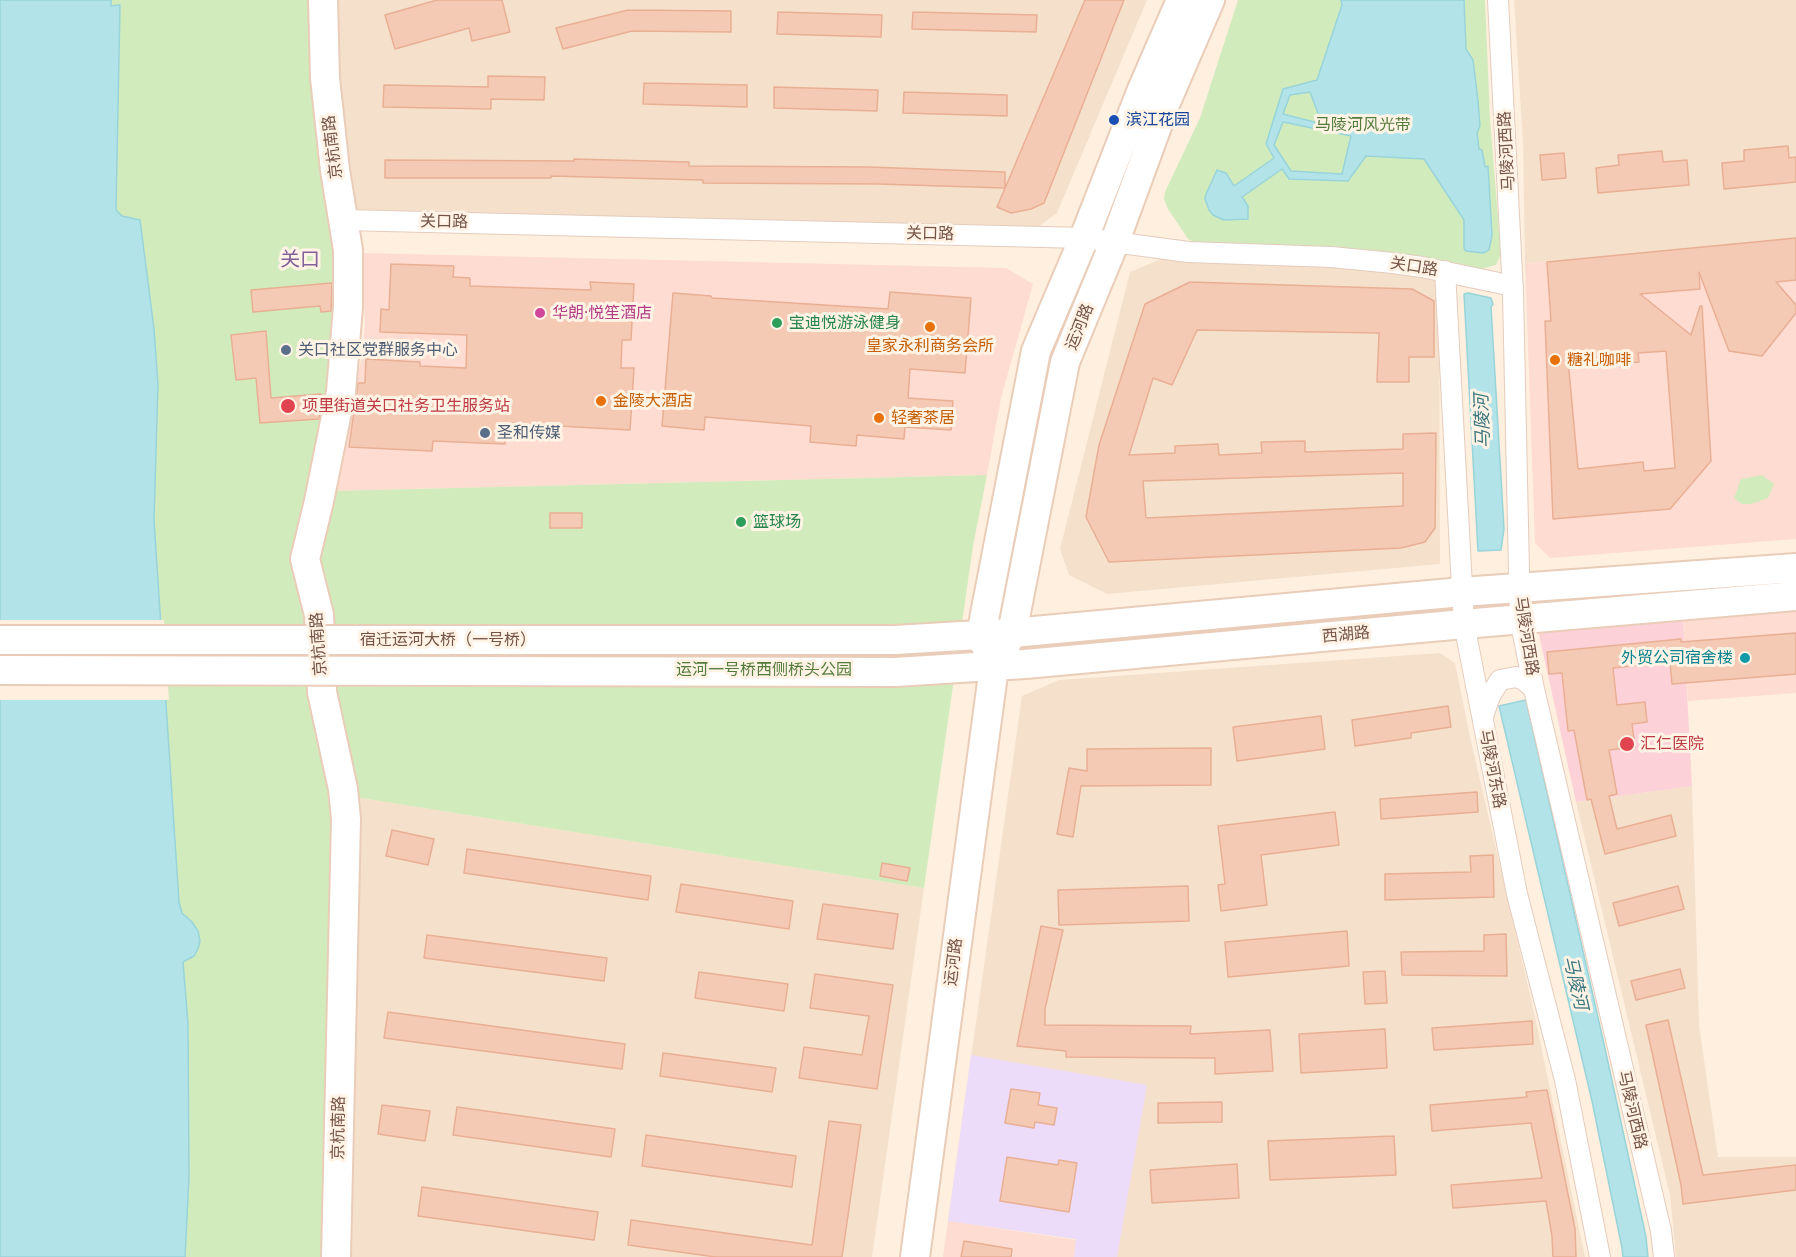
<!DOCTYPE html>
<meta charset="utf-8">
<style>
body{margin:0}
canvas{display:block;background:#feefde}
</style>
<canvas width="1796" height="1257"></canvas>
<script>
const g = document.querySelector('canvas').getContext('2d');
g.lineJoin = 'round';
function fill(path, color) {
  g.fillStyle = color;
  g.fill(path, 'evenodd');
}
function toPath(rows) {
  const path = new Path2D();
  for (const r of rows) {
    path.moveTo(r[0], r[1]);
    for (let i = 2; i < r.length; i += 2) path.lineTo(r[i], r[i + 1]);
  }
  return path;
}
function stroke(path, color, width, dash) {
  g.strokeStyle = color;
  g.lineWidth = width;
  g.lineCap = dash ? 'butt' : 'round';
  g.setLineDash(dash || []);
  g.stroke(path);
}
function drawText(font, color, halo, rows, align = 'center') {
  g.font = font + ' "Open Sans","Noto Sans SC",sans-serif';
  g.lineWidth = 6;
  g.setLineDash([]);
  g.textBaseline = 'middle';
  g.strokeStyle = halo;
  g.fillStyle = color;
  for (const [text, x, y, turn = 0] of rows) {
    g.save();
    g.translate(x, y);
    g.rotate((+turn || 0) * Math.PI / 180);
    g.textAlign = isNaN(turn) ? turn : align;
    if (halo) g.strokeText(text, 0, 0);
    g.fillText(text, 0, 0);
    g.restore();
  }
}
fill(toPath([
 [334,0,1147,0,1057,213,1034,230,348,213],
 [1514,0,1796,0,1796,238,1525,264,1523,144],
 [1161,259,1385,264,1420,272,1439,281,1440,564,1107,594,1069,575,1060,549,1130,272],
 [1440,653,1455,663,1470,737,1534,1012,1585,1257,1074,1257,1076,1239,948,1221,1022,696,1059,680],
 [1692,786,1699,1025,1718,1157,1796,1157,1796,1257,1676,1257,1670,1195,1576,802],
 [355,797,924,888,872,1257,352,1257]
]), '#f5e0cc');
fill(toPath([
 [1796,238,1796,539,1550,558,1535,543,1525,264],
 [362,253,1006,268,1033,284,1001,398,987,475,332,491,362,356,365,325],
 [1796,609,1796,693,1688,701,1683,618],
 [948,1221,1076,1240,1074,1257,943,1257]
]), '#ffdcd1');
fill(toPath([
 [971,1055,1147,1085,1117,1257,1074,1257,1076,1239,948,1221]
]), '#ecdbf9');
fill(toPath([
 [1683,618,1692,786,1576,802,1538,630]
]), '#fcd1d8');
fill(toPath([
 [111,0,315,0,339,235,334,391,296,555,294,577,309,623,339,819,322,1257,185,1257,189,1178,188,1024,183,962,192,922,182,913,179,902,154,520,158,384,154,329,140,220,122,216,116,210,120,6,111,6],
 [1238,0,1485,0,1490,119,1501,254,1496,265,1481,269,1400,254,1363,250,1199,245,1188,239,1168,209,1164,199,1165,192,1200,118],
 [987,475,973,546,924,888,355,797,344,758,317,553,332,491],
 [1762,475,1774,484,1768,498,1751,504,1742,504,1734,498,1741,479]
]), '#d2ebbc');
const water = toPath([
 [0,0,111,0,111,6,120,5,116,210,122,216,140,220,154,329,158,384,154,520,179,902,182,913,192,922,198,931,200,941,198,949,194,956,183,962,188,1024,189,1178,185,1257,0,1257,0,0],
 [1341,0,1464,0,1466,49,1473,60,1478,101,1480,126,1477,133,1479,149,1482,150,1485,167,1488,166,1492,235,1489,250,1483,253,1466,251,1464,248,1464,220,1424,159,1366,156,1348,181,1289,179,1282,169,1242,197,1248,206,1248,219,1224,220,1213,215,1209,210,1205,199,1206,194,1217,170,1226,173,1234,186,1274,158,1266,144,1283,89,1317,80,1342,5,1341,0],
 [1310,92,1322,124,1283,114,1290,95,1310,92],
 [1283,122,1351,136,1342,174,1291,171,1274,145,1283,122],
 [1468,293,1491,298,1493,304,1491,307,1504,529,1501,550,1478,551,1464,294,1468,293],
 [1526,700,1604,1044,1646,1237,1648,1257,1623,1257,1622,1248,1592,1101,1499,706,1526,700]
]);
fill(water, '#b2e3e8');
stroke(water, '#98d4da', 1.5);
fill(toPath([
 [0,620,164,620,169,700,0,700]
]), '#feefde');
const building = toPath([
 [437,0,502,0,510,32,472,41,469,28,395,49,385,15,437,0],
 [1085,0,1124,0,1044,203,1031,209,1011,213,997,207,1085,0],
 [628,10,731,11,731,32,632,31,563,49,556,28,628,10],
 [778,12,882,15,881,37,777,34,778,12],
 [913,12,1037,15,1036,32,912,29,913,12],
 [488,76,545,77,544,100,491,99,491,109,383,107,384,85,488,87,488,76],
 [644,83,747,85,747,107,643,104,644,83],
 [774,87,878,90,877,111,774,108,774,87],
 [904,92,1007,95,1007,116,903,113,904,92],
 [1788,146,1789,158,1796,157,1796,182,1724,189,1722,163,1744,161,1744,150,1788,146],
 [1662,151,1663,162,1687,160,1689,185,1598,193,1596,168,1619,165,1618,155,1662,151],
 [1564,153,1566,178,1542,180,1540,155,1564,153],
 [574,159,689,162,689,166,869,167,1005,172,1005,188,878,184,703,183,703,180,551,176,551,178,385,178,385,160,574,161,574,159],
 [1796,238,1796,280,1776,282,1796,305,1796,313,1762,356,1729,351,1699,272,1700,289,1640,294,1691,335,1700,306,1702,306,1711,461,1670,509,1553,519,1545,321,1551,321,1547,262,1796,238],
 [1666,351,1675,468,1644,471,1643,462,1578,469,1568,360,1613,356,1613,364,1639,362,1638,353,1666,351],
 [391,264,454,266,453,277,470,278,470,286,591,290,590,282,634,284,631,340,622,340,621,368,634,368,630,430,506,423,505,444,433,441,432,451,349,447,358,383,365,383,366,359,420,362,420,366,466,368,467,335,380,332,381,309,389,310,391,264],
 [1190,282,1412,289,1434,301,1434,357,1409,357,1409,382,1377,382,1379,333,1197,330,1172,385,1153,378,1129,455,1175,453,1175,446,1218,444,1219,455,1262,453,1261,442,1305,441,1305,452,1403,449,1403,434,1436,433,1435,528,1425,542,1401,548,1109,562,1086,517,1099,445,1145,304,1190,282],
 [1403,473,1403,506,1146,518,1143,481,1403,473],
 [332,283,331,311,321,312,320,306,253,312,251,290,332,283],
 [890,292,971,298,965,373,910,369,908,398,953,401,951,430,905,427,904,439,857,435,856,446,810,442,811,426,705,417,704,430,662,426,673,293,711,296,712,298,888,309,890,292],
 [266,331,271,398,321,394,322,403,319,419,260,423,256,378,236,380,231,335,266,331],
 [550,513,582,513,582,528,550,528,550,513],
 [1796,633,1796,674,1672,684,1670,662,1613,668,1617,705,1645,702,1647,722,1632,724,1635,747,1609,750,1617,794,1609,796,1617,829,1671,815,1676,836,1605,854,1591,799,1587,800,1574,730,1568,731,1562,673,1549,674,1547,652,1681,639,1681,642,1796,633],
 [1448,706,1451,727,1411,733,1411,738,1355,746,1352,720,1448,706],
 [1321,716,1325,749,1237,761,1233,727,1321,716],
 [1211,748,1211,785,1081,786,1073,837,1057,834,1069,768,1087,771,1087,749,1211,748],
 [1477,792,1478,812,1381,819,1380,799,1477,792],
 [1335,812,1339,845,1261,855,1267,905,1221,911,1218,885,1225,884,1218,826,1335,812],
 [392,830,434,839,428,865,386,856,392,830],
 [467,849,651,876,648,900,464,873,467,849],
 [1493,855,1494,897,1385,900,1385,874,1471,872,1470,856,1493,855],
 [882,863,910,868,907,881,880,876,882,863],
 [681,884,793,901,789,929,676,912,681,884],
 [1188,886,1189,921,1059,925,1058,890,1188,886],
 [1678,886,1684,909,1619,926,1613,903,1678,886],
 [823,904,898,914,893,949,817,939,823,904],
 [1041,926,1063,930,1045,1009,1045,1025,1191,1026,1190,1034,1270,1030,1273,1071,1215,1074,1215,1058,1066,1057,1066,1051,1017,1046,1041,926],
 [1347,931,1349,966,1228,977,1225,942,1347,931],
 [1506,934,1507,976,1402,975,1401,952,1484,951,1484,935,1506,934],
 [427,935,607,958,604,981,424,958,427,935],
 [1680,969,1685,988,1636,1000,1631,981,1680,969],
 [1385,971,1387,1003,1365,1004,1363,972,1385,971],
 [699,972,788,984,784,1011,695,998,699,972],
 [815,974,893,985,877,1089,799,1078,804,1047,862,1055,869,1016,810,1008,815,974],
 [388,1012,625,1044,622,1069,384,1038,388,1012],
 [1668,1020,1703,1175,1796,1165,1796,1190,1683,1204,1681,1185,1646,1025,1668,1020],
 [1532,1021,1533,1044,1434,1050,1432,1028,1532,1021],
 [1385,1029,1387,1068,1301,1073,1299,1034,1385,1029],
 [663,1053,776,1068,772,1092,660,1076,663,1053],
 [1011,1089,1040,1093,1038,1105,1057,1108,1054,1125,1035,1122,1034,1128,1005,1123,1011,1089],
 [1547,1090,1575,1229,1576,1257,1553,1257,1552,1236,1546,1201,1453,1208,1451,1185,1542,1178,1531,1123,1432,1131,1430,1105,1527,1097,1526,1092,1547,1090],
 [1222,1102,1222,1122,1158,1123,1158,1103,1222,1102],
 [382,1105,430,1111,425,1141,378,1134,382,1105],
 [457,1107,615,1129,611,1157,453,1135,457,1107],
 [829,1121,861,1125,842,1257,716,1257,628,1245,631,1220,812,1245,829,1121],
 [646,1135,796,1156,792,1187,642,1166,646,1135],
 [1394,1136,1396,1175,1270,1180,1268,1141,1394,1136],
 [1007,1157,1058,1165,1059,1160,1077,1163,1069,1212,1000,1201,1007,1157],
 [1237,1164,1239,1198,1152,1203,1150,1170,1237,1164],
 [422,1187,598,1212,594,1240,418,1216,422,1187],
 [964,1241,1012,1249,1011,1257,961,1257,964,1241]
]);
fill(building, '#f5cab4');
stroke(building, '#e8af94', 1.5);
const street = toPath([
 [1498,0,1513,293,1520,619,1534,689,1661,1231,1664,1257],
 [344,220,1084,238,1188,252,1331,257,1393,263,1422,267,1513,286],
 [1445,271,1464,624,1517,894,1565,1080,1600,1257],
 [1483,716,1490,696,1500,680,1516,677,1524,680,1534,689]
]);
const secondary = toPath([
 [323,0,325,78,335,170,348,250,348,307,341,392,319,501,305,559,319,615,322,692,343,789,346,819,336,1257],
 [895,640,1012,633,1462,592,1796,568],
 [988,651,981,635,1036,351,1084,238,1141,92,1181,0],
 [895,672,1025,664,1464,624,1796,596],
 [915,1257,994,667,1012,633,1065,362,1115,241,1166,102,1210,0]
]);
stroke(street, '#e4ccbd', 22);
stroke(secondary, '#e9cdb9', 32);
stroke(street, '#fff', 20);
stroke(secondary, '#fff', 28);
const secondaryBridge = toPath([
 [0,640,895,640],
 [0,670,895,672]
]);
stroke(secondaryBridge, '#e9cdb9', 32, []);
stroke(secondaryBridge, '#fff', 28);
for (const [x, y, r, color] of [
 [1114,120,6,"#1a4fb4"],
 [540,313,6,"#d1479c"],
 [777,323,6,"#2e9e5b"],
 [930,327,6,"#e8710a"],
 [286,350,6,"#5c6f8a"],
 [1555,360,6,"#e8710a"],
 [601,401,6,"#e8710a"],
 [288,406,8,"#e0444e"],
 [879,418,6,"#e8710a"],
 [485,433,6,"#5c6f8a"],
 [741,522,6,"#2e9e5b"],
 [1745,658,6,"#0f9aa8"],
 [1627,744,8,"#e0444e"]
]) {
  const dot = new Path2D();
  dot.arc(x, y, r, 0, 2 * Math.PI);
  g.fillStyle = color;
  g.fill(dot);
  stroke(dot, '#fff3e6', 2);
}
drawText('16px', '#164399', '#fff3e6', [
 ["滨江花园",1126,120]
], 'left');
drawText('16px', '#537b3c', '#fff3e6', [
 ["马陵河风光带",1363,125],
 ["运河一号桥西侧桥头公园",764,670]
]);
drawText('16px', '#755345', '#fff3e6', [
 ["京杭南路",333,147,-97],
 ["马陵河西路",1507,151,-93],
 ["关口路",444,222,1],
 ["关口路",930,234,1],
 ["关口路",1414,267,9],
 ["运河路",1080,327,-68],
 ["西湖路",1346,635,-5],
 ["马陵河西路",1526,636,81],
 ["宿迁运河大桥（一号桥）",448,640],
 ["京杭南路",319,644,-94],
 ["马陵河东路",1492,769,79],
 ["运河路",954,962,-83],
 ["马陵河西路",1632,1110,77],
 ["京杭南路",339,1128,-89]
]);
drawText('16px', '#b23c85', '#fff3e6', [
 ["华朗·悦笙酒店",552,313]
], 'left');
drawText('16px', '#27864d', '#fff3e6', [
 ["宝迪悦游泳健身",789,323],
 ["篮球场",753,522]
], 'left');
drawText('16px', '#c56008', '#fff3e6', [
 ["皇家永利商务会所",930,346,"center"],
 ["糖礼咖啡",1567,360],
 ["金陵大酒店",613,401],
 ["轻奢茶居",891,418]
], 'left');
drawText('16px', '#4e5e75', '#fff3e6', [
 ["关口社区党群服务中心",298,350],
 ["圣和传媒",497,433]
], 'left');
drawText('16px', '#be3a42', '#fff3e6', [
 ["项里街道关口社务卫生服务站",302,406],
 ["汇仁医院",1640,744]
], 'left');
drawText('16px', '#0d838f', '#fff3e6', [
 ["外贸公司宿舍楼",1733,658]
], 'right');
drawText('italic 18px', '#38757c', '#fff3e6', [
 ["马陵河",1483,421,-92],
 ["马陵河",1575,983,77]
]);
drawText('20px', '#826099', '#fff3e6', [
 ["关口",300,260]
]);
</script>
